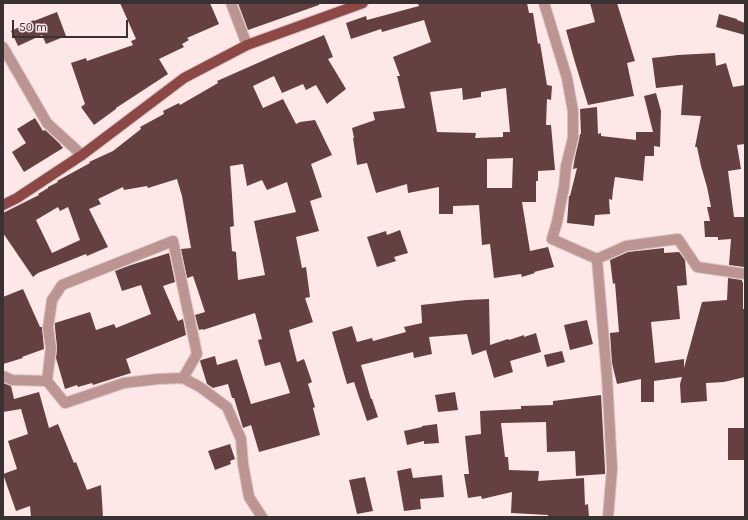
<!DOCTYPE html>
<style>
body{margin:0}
#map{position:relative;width:748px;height:520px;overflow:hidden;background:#fde8e7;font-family:Karla,sans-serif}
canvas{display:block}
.frame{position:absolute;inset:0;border:4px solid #3a3232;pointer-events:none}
.scale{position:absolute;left:12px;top:20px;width:116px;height:18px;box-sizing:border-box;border:2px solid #3a3232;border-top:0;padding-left:5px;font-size:12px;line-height:14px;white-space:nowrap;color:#3a3232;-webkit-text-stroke:3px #fde8e7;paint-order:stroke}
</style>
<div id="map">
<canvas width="748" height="520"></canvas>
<div class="frame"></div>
<div class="scale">50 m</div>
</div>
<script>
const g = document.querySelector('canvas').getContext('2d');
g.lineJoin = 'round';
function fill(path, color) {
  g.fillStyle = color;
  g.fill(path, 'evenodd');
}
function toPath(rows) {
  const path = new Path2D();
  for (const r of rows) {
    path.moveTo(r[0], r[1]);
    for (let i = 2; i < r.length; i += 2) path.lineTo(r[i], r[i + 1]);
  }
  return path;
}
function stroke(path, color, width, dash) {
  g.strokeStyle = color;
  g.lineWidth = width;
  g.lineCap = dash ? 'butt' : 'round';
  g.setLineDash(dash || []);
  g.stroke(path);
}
fill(toPath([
 [120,3,210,3,219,24,187,38,189,40,182,44,184,47,159,59,168,74,116,108,116,109,94,125,81,107,85,104,71,63,86,58,87,61,133,45,131,41,136,39],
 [238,3,319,3,319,5,248,30],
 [418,3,527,3,529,13,533,13,538,44,540,43,547,85,552,86,551,100,547,99,546,125,551,125,555,170,538,171,538,181,536,181,536,202,522,202,530,251,548,247,554,267,534,272,535,273,522,277,521,274,494,278,490,244,482,245,479,205,453,206,453,214,439,214,439,187,408,193,407,184,376,193,367,163,357,165,353,138,354,138,352,128,375,120,373,112,405,108,397,76,400,76,393,57,431,42,424,20,382,32,381,29,351,39,346,23,366,16,367,20,419,6],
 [462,88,463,100,481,97,481,92,506,88,510,132,503,132,503,137,475,138,476,133,437,132,430,92],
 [513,158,512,188,487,188,487,159],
 [590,3,617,3,635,61,627,63,634,96,588,105,574,59,566,30,595,22],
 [57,12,66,36,46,44,42,35,18,46,11,31,34,20,34,21],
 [719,14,737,19,737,20,745,23,745,35,716,27],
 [324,35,333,57,328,59,346,89,327,104,316,85,306,90,303,84,282,93,274,76,253,86,263,108,283,99,296,124,300,122,315,120,332,155,311,164,322,197,310,201,319,231,296,237,302,268,306,267,310,297,305,298,313,322,289,330,297,362,304,359,312,382,308,384,315,407,313,408,320,435,259,452,251,425,243,428,234,398,232,398,228,384,213,388,207,384,200,361,201,360,215,356,217,365,237,359,251,404,290,393,280,362,265,366,258,340,262,339,255,313,203,330,203,329,199,330,195,315,205,312,193,276,187,278,181,249,191,248,182,196,177,179,148,188,147,186,124,190,123,187,98,199,101,204,89,209,108,247,87,256,86,254,38,273,33,277,3,233,3,213,39,195,38,194,48,188,48,187,58,182,57,181,90,163,89,162,113,151,141,129,140,127,164,114,163,111,179,103,180,105,218,83,217,81,278,54],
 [243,164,247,186,262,180,267,190,287,182,296,212,254,221,265,275,238,280,236,252,232,251,230,227,234,226,230,166],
 [58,207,60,211,68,207,80,240,52,253,36,220],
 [715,53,716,66,726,63,733,87,745,85,745,144,737,145,741,169,728,171,734,217,745,217,745,250,744,267,729,265,731,239,718,240,718,237,705,237,704,221,710,221,707,207,711,207,707,187,701,166,697,147,695,147,701,116,681,115,683,85,656,88,652,58,678,55],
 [656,93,661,111,660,147,654,146,654,156,645,156,643,181,615,177,613,190,612,200,609,199,610,214,595,215,594,226,567,223,569,196,570,196,577,168,573,169,575,157,579,140,580,134,581,134,580,109,597,107,598,134,601,133,601,136,636,140,636,132,653,132,644,96],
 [35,118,43,131,45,130,59,143,63,148,24,172,12,152,26,143,17,129],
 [400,230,408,253,394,257,396,261,377,267,367,237,386,231,387,235],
 [664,248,664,253,679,252,685,260,687,285,677,286,680,319,651,322,655,363,684,359,684,368,702,302,727,300,728,278,742,280,742,282,743,282,743,309,745,309,745,377,724,382,706,383,707,401,681,403,680,384,682,377,654,381,654,402,641,402,641,379,617,384,612,363,610,333,619,332,615,283,613,284,610,260,628,252],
 [169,253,175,282,163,286,178,321,183,319,186,335,126,359,131,373,93,385,92,383,78,387,77,385,65,389,56,358,57,347,55,328,55,323,90,312,96,330,114,324,116,328,151,314,141,285,122,291,115,271,131,265],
 [23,289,40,327,42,327,44,349,22,357,23,358,3,364,3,297],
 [489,299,490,345,508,339,509,340,524,335,524,337,536,333,541,352,510,361,513,372,494,378,486,350,472,355,467,334,429,337,432,354,414,358,413,352,361,365,371,399,372,399,378,417,367,421,354,382,347,384,332,332,352,326,357,342,372,338,373,341,406,332,404,327,422,323,421,305,466,300],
 [587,320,593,344,570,350,564,325],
 [562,351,565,362,547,367,544,355],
 [3,383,11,386,14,399,39,392,49,428,58,424,74,463,76,462,87,490,101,485,103,517,31,517,30,506,16,511,3,474,17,469,8,441,28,434,21,409,3,412],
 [455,392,458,410,438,412,435,395],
 [601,395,605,469,605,474,576,476,575,451,547,452,546,422,501,423,505,457,508,457,509,470,539,471,538,481,584,478,585,505,588,504,589,517,548,517,548,515,511,513,512,492,482,499,481,496,468,498,464,474,469,474,465,436,481,434,480,411,521,409,521,406,553,405,553,401],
 [437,424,439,443,424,444,424,441,407,445,404,431,422,427,422,426],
 [728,428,745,428,745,460,728,460],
 [230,444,235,459,230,461,231,464,215,470,208,451],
 [411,468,413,478,442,475,444,497,420,499,421,509,404,511,397,471],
 [365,477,373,511,357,514,349,480]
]), '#644140');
const street = toPath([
 [231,3,247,45],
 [544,3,567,78,573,111,573,138,566,166,564,187,557,222,552,239,597,259],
 [3,47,47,123,82,155],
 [3,376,12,380,47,381],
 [183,378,197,354,173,241,62,285,52,300,48,328,51,348,47,381,65,403,124,383,158,379,183,378,200,387,227,407,241,439,243,464,249,497,262,517],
 [608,517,612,469,607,377,597,259,626,246,678,239,697,267,745,274]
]);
const primary = toPath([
 [3,205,17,198,82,155,184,78,247,45,363,3]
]);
stroke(street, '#d6c4c3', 12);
stroke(primary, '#d6c4c3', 12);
stroke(street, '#bc9491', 10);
stroke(primary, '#8c4846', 10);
</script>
